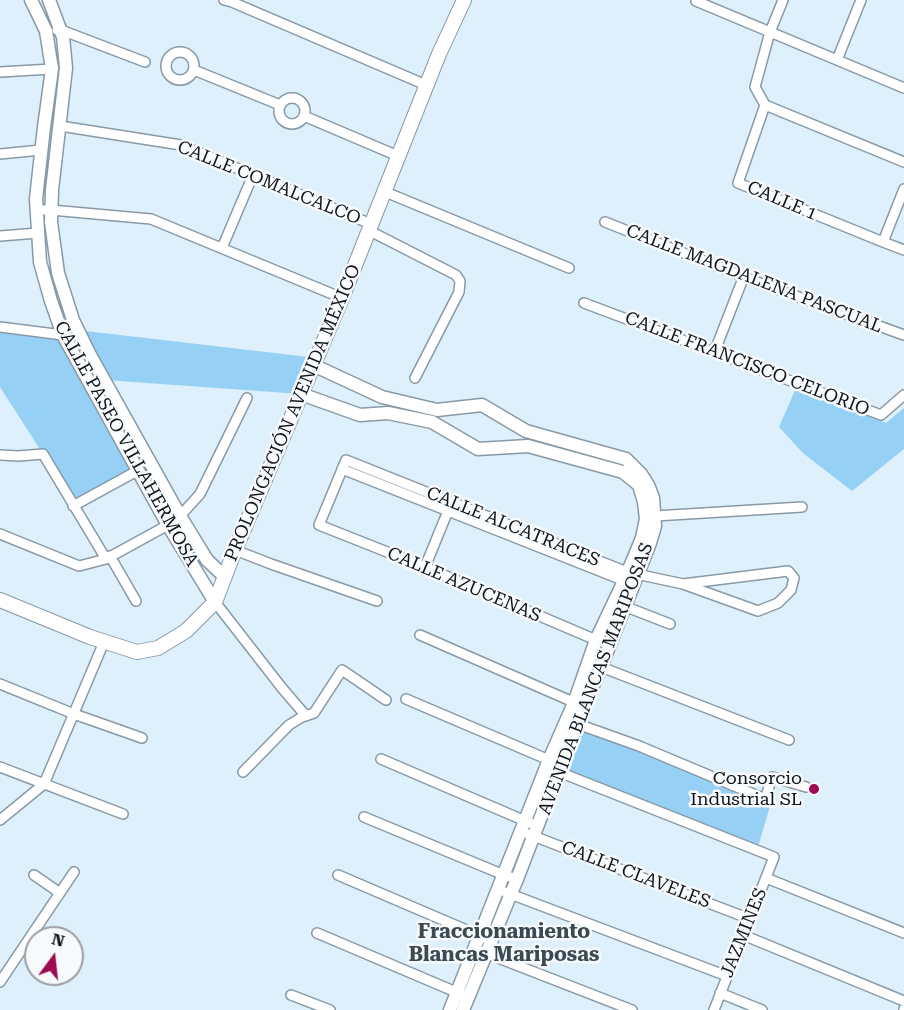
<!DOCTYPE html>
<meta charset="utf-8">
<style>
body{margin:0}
#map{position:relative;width:904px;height:1010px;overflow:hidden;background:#def0fc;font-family:"Roboto Serif",serif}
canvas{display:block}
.north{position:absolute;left:24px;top:926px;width:60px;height:60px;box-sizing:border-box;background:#f7fafd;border:2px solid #9a9ea2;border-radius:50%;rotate:15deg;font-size:16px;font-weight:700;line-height:24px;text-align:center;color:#0f1519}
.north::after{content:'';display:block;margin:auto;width:21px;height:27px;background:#9f0b51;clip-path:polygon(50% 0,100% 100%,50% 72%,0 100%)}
</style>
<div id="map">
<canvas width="904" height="1010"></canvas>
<div class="north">N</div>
</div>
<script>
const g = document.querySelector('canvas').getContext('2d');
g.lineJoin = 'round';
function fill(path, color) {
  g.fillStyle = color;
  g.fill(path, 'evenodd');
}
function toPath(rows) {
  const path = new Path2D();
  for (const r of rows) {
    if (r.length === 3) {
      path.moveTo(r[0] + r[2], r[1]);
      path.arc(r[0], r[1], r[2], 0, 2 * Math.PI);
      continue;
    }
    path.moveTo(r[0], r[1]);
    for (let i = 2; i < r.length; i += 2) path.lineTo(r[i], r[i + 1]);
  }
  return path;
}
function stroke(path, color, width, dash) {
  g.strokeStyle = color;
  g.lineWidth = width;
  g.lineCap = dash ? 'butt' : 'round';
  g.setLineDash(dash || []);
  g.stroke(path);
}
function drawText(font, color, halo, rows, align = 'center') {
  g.font = font + ' "Roboto Serif",serif';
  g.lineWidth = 5;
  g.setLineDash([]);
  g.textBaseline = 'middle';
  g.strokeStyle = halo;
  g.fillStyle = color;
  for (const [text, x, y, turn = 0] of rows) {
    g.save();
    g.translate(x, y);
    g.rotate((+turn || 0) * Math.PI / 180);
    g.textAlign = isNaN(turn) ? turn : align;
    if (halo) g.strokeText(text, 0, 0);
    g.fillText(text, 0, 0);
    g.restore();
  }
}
fill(toPath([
 [0,327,63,335,137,471,73,506,43,454,0,387],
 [77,330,317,358,301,394,105,380],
 [796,388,886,423,904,408,904,449,852,491,804,454,779,427],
 [576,725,771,803,757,850,559,772]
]), '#96d0f5');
const minor = toPath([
 [224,0,232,2,426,85],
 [783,0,770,32,755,87,765,105,904,162],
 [696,1,904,88],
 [57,30,61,30,145,62],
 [180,66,14],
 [837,60,861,0],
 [194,70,280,105],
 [0,72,52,69],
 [292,111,13],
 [765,105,738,183,883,242,904,250],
 [304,116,398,156],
 [60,126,181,145,371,224],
 [0,154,41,150],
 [383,191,569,268],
 [37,210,51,210,151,219,342,298],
 [605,222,757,282,904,335],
 [368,230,456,275,460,281,459,292,415,378],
 [0,236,38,233],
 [883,242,904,189],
 [222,248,253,175],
 [584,303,881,415,904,395],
 [0,327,63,335],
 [714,353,744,276],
 [0,455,18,456,43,454,106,559],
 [342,469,630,583],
 [73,506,137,471],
 [655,516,802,507],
 [0,534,79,566,106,559,168,525,180,516,200,494,247,398],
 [235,550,271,564,377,601],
 [110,556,136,601],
 [425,567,450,506],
 [215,602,282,688,306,716],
 [624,606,670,624],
 [420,635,580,705],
 [609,645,596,640,425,567,319,525,346,460,627,572,683,584,758,611,778,603,791,590,794,578,788,571,683,584],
 [596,665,789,740],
 [0,684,74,714,142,738],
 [406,699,549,760,559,772,774,857,714,1010],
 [572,722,639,746,763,798,766,796,772,777,806,787],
 [381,759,530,823],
 [0,767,123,814],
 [243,772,289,725,302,717,314,713,342,670,386,700],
 [364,817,504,875,517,879],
 [0,820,44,784,104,642],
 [528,834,750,919],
 [34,875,60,893],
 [338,875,485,938],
 [766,878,904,933],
 [505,892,727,976],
 [317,933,463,995],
 [743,935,904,1001],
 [480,951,632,1010],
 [0,982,74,872],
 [720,993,762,1010],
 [291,995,330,1010],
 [904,1010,904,1009]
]);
const tertiary = toPath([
 [31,0,46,31,52,69,44,127,36,199,40,262,51,301,63,335,78,362,168,525,215,602],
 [49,0,63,37,66,68,52,190,51,222,58,273,73,320,90,355,180,516,207,560,225,577],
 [313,365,382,397,437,410,482,405,526,431,626,459,641,474,648,485,653,498,655,526,650,543,601,667,577,723,517,879,463,1010],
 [301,394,360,415,388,413,432,422,478,449,528,446,623,472,639,485,644,502,646,519,642,538,624,581,596,640,574,703,549,760,450,1010]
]);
const secondary = toPath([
 [0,600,90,637,137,652,158,648,186,631,215,602,235,550,342,298,439,54,464,0]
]);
stroke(minor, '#8999a5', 12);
stroke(tertiary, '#8999a5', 15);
stroke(secondary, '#8999a5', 16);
stroke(minor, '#fff', 9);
stroke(tertiary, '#fff', 12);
stroke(secondary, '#fff', 14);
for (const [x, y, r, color] of [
 [814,789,6,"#9f0b51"]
]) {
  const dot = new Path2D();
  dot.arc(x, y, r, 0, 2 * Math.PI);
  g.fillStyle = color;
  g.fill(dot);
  stroke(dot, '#f7fafd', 2);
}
drawText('18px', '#0f1519', '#f7fafd', [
 ["CALLE COMALCALCO",269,183,22],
 ["CALLE 1",782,201,23],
 ["CALLE MAGDALENA PASCUAL",754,279,21],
 ["CALLE FRANCISCO CELORIO",747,364,21],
 ["PROLONGACIÓN AVENIDA MÉXICO",293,413,-67],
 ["CALLE PASEO VILLAHERMOSA",126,444,61],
 ["CALLE ALCATRACES",513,527,22],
 ["CALLE AZUCENAS",464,585,23],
 ["AVENIDA BLANCAS MARIPOSAS",596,679,-69],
 ["CALLE CLAVELES",636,875,21],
 ["JAZMINES",744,933,-68]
]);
drawText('18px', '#0f1519', '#f7fafd', [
 ["Consorcio",802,779],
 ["Industrial SL",802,800]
], 'right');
drawText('bold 20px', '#3a4952', '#f7fafd', [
 ["Fraccionamiento",504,932],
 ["Blancas Mariposas",504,955]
]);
</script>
